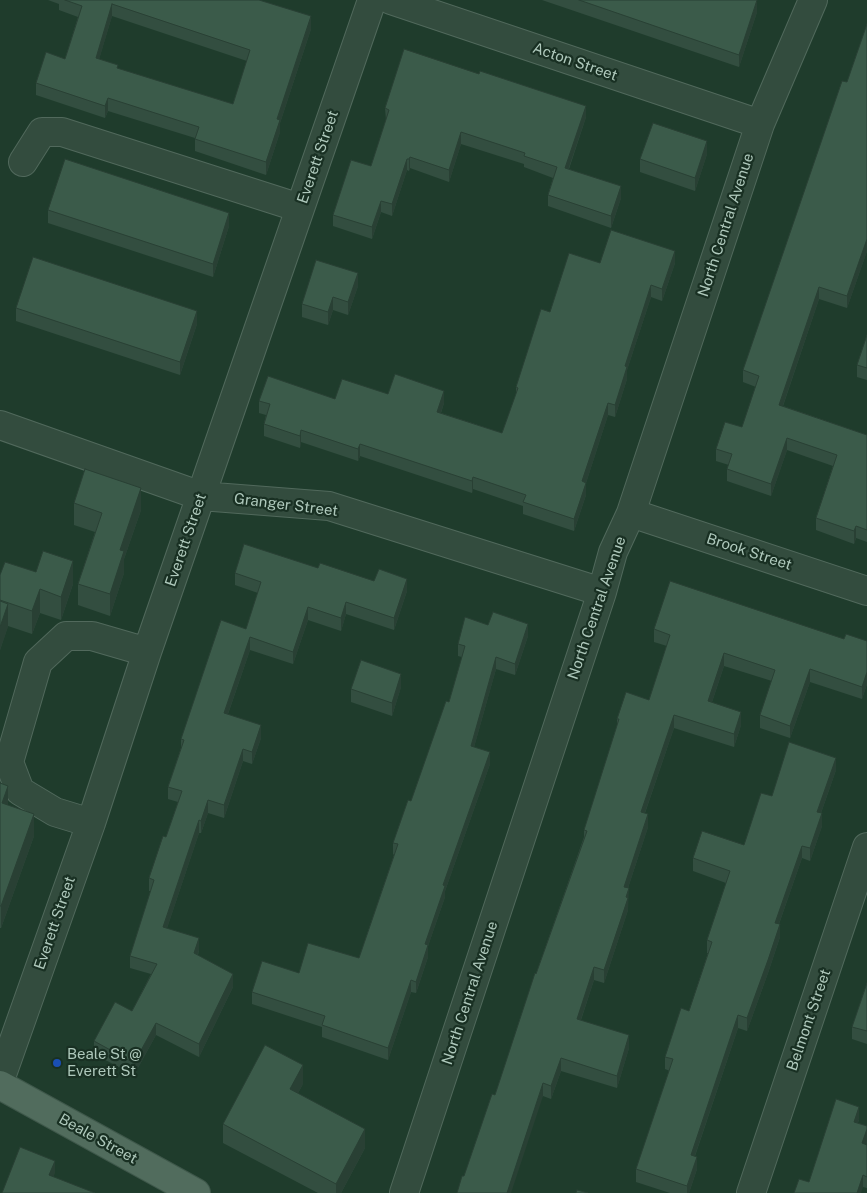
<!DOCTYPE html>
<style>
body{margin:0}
canvas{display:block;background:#1f3c2c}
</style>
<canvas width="867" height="1193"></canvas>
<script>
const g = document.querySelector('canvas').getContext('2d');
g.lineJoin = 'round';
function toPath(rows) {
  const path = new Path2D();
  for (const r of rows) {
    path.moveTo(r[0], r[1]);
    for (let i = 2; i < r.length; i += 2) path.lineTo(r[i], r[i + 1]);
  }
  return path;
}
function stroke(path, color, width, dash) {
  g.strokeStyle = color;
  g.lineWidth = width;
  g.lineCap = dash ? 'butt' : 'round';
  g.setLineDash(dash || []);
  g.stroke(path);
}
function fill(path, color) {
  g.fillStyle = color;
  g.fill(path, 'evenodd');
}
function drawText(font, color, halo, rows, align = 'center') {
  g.font = font + ' "Public Sans",sans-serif';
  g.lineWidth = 4.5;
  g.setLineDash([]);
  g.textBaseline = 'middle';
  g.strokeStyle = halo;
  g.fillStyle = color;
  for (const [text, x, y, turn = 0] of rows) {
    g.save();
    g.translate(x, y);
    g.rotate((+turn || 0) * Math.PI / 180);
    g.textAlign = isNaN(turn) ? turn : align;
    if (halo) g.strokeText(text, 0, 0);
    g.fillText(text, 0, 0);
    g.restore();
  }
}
const minor = toPath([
 [391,0,760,124],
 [23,162,42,132,62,132,300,208],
 [0,425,201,496,329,506,602,592],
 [631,513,867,591],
 [91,823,55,812,20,791,9,762,38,662,66,636,92,636,147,652],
 [0,1080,91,823,147,652,372,0],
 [404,1193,602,592,613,552,631,513,760,124,813,0],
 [751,1193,867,847]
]);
const major = toPath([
 [0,1085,196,1193]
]);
stroke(minor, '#51695c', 30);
stroke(major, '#3f584b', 30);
stroke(minor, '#334c3e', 28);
stroke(major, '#516c5d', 28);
fill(toPath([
 [48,0,259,0,311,29,280,123,280,132,266,175,195,151,195,138,108,111,105,118,36,95,36,83,65,59,78,17,59,10,59,4],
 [112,16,247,61,233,104,118,69,99,59],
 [542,0,757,0,757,12,739,67],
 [867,24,867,251,847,308,819,299,783,406,867,435,867,542,856,538,854,544,816,530,816,518,833,466,787,450,771,496,727,481,727,469,729,465,716,461,716,449,742,427,756,387,743,382,743,370,847,82],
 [385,108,586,117,569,169,621,198,611,228,548,206,548,195,553,178,524,167,524,164,461,144,449,182,410,168,409,171,407,170,392,216,381,212,372,239,333,226,333,215,371,166,386,120],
 [707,154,695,191,640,172,640,159],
 [48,210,229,226,213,277,48,223],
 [600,263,675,263,662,301,651,297,627,370,627,379,615,417,608,415,586,483,586,495,574,531,523,514,523,506,473,489,472,493,360,456,358,461,301,442,300,448,264,436,264,424,266,415,259,413,259,401,335,399,388,394,444,403,441,413,502,433,516,395,516,387,550,312],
 [358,286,348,315,333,310,328,325,302,317,302,304],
 [16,308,197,324,180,375,16,321],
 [867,335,867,380,857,377,857,365],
 [74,503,141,510,124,559,124,573,110,616,78,605,78,584,95,532,74,525],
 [318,568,374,581,407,591,394,630,346,614,341,631,308,620,293,664,250,650,228,714,261,738,252,764,243,761,224,818,208,813,201,833,199,833,167,928,199,950,198,955,233,987,199,1057,156,1035,134,1075,94,1054,94,1041,132,1011,151,974,130,968,130,956,151,891,149,891,149,878,166,837,178,802,168,799,168,787,181,748,181,739,246,629,258,593,235,585,235,573],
 [0,575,73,584,61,620,40,613,32,634,8,626,0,650],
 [488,625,528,636,515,675,496,669,474,747,490,764,445,891,445,897,428,946,428,957,416,993,411,992,388,1060,322,1037,322,1027,252,1004,252,992,299,973,359,958,394,855,393,854,393,843,411,801,449,702,462,657,458,656,458,644],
 [654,629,844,639,867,641,867,684,862,699,810,682,790,738,760,728,760,715,772,681,724,666,712,702,741,725,734,747,674,728,645,813,648,827,628,888,628,910,604,983,594,980,581,1020,629,1048,617,1088,561,1071,551,1099,543,1096,464,1176,495,1095,536,974,584,837,584,830,617,728,617,719,649,700,667,646,654,642],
 [401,687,392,716,351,702,351,689],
 [836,770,821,813,822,826,810,861,802,858,779,924,780,937,768,973,747,1031,738,1028,695,1156,697,1169,689,1193,670,1193,636,1182,636,1169,670,1071,665,1069,665,1057,689,1011,708,953,707,953,707,940,726,883,693,871,693,858,744,845,772,796],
 [0,783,8,805,34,836,1,928,0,928],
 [867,983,867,1044,852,1039,852,1027],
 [303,1084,298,1093,365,1148,341,1193,318,1193,223,1143,223,1124],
 [859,1119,858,1123,867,1126,867,1141,866,1145,867,1145,867,1188,863,1187,809,1182]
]), '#334e40');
fill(toPath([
 [757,0,757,12,739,67,739,55],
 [112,4,112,16,96,70,96,58],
 [311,16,311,29,280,123,280,132,266,175,266,162,277,119],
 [108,98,108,111,105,118,105,106],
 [586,106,586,117,565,179,565,168],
 [461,132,461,144,449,182,449,170],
 [707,141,707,154,695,191,695,178],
 [410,157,410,168,409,171,409,159],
 [407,159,407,170,392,216,392,204],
 [621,186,621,198,611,228,611,216],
 [381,201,381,212,372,239,372,227],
 [229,213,229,226,213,277,213,264],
 [867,239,867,251,847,308,847,296],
 [675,251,675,263,662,301,662,289],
 [358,273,358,286,348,315,348,302],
 [651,285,651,297,627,370,627,379,615,417,615,405,625,366],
 [819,287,819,299,779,417,779,405],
 [333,297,333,310,328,325,328,312],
 [197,311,197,324,180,375,180,362],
 [444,391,444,403,437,424,437,412],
 [608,403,608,415,586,483,586,495,574,531,574,519,582,481],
 [301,430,301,442,300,448,300,436],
 [787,438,787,450,771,496,771,484],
 [360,444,360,456,358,461,358,449],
 [473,477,473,489,472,493,472,481],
 [141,488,141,510,124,559,124,573,110,616,110,594,120,550],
 [856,526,856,538,854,544,854,531],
 [73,561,73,584,61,620,61,597],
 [407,579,407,591,394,630,394,618],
 [40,589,40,613,32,634,32,611],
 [346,602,346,614,341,631,341,618],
 [8,604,8,627,0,650,0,627],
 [308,607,308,620,293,664,293,652],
 [528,624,528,636,515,675,515,664],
 [250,637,250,650,224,725,224,713],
 [724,653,724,666,708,714,708,701],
 [496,657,496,669,471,758,471,746],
 [810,669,810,682,790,738,790,726],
 [867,672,867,684,862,699,862,687],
 [401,674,401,687,392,716,392,703],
 [741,712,741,725,734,747,734,734],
 [674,715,674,728,641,824,641,812],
 [261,725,261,738,252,764,252,752],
 [243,749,243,761,224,818,224,805],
 [490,752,490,764,445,891,445,897,428,946,428,957,416,993,416,982,425,944,443,885],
 [836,758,836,770,817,824,817,812],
 [8,786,8,808,2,803],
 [208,800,208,813,201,833,201,821],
 [822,813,822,826,810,861,810,848],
 [34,814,34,836,1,928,1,906],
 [648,814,648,827,624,900,624,887],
 [199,820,199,833,163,940,163,927],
 [802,846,802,858,775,935,775,923],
 [629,888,628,910,604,983,604,970],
 [780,924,780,937,768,973,747,1031,747,1018],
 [199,938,199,950,194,965,194,953],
 [594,967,594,980,577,1031,577,1019],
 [233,974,233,987,199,1057,199,1044],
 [411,980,411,992,388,1060,388,1048],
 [738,1015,738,1028,691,1167,691,1155],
 [156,1023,156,1035,134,1075,134,1063],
 [629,1035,629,1048,617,1088,617,1076],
 [561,1058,561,1071,551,1099,551,1086],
 [303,1065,303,1084,290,1108,290,1089],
 [543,1083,543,1096,511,1193,507,1193],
 [859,1107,859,1119,854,1133,854,1122],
 [365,1129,365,1148,341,1193,336,1193,336,1184],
 [867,1129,867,1141,862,1155,862,1143],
 [697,1157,697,1169,689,1193,687,1193,687,1186],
 [55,1161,55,1173,49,1187,49,1175],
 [863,1175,863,1187,861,1193,857,1193]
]), '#294034');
const building = toPath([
 [65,0,259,0,311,16,277,119,280,120,266,162,195,139,199,127,108,98,105,106,36,83,46,52,65,59,82,6,65,0],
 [112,4,250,50,233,104,117,68,118,65,96,58,112,4],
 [579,0,757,0,739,55,579,0],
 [867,24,867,239,847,296,819,287,779,405,867,435,867,530,856,526,854,531,816,518,837,455,787,438,771,484,727,469,732,454,716,449,725,422,742,427,759,376,743,370,842,81,847,82,867,24],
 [404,49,479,74,480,71,586,106,565,168,621,186,611,216,548,195,557,167,524,156,525,153,461,132,449,170,410,157,409,159,407,159,392,204,381,201,372,227,333,215,351,160,371,166,389,110,385,108,404,49],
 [653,123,707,141,695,178,640,159,653,123],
 [65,159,229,213,213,264,48,210,65,159],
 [611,230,675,251,662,289,651,285,625,366,627,367,615,405,608,403,582,481,586,483,574,519,523,502,526,495,473,477,472,481,360,444,358,449,301,430,300,436,264,424,270,404,259,401,268,376,335,399,342,379,388,394,395,374,444,391,437,412,502,433,518,388,516,387,541,309,550,312,569,253,600,263,611,230],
 [33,257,197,311,180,362,16,308,33,257],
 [316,260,358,273,348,302,333,297,328,312,302,304,316,260],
 [867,335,867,368,857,365,867,335],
 [85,469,141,488,120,550,124,551,110,594,78,584,102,513,74,503,85,469],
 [244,544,318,568,320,563,374,581,379,569,407,579,394,618,346,602,341,618,308,607,293,652,250,637,224,713,261,725,252,752,243,749,224,805,208,800,201,821,199,820,163,927,199,938,194,953,233,974,199,1044,156,1023,134,1063,94,1041,115,1002,132,1011,157,964,130,956,154,880,149,878,163,836,166,837,182,791,168,787,184,740,181,739,221,620,246,629,261,582,235,573,244,544],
 [43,551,73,561,61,597,40,589,32,611,0,600,0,575,5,562,36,572,43,551],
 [670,581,844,639,846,634,867,641,867,672,862,687,810,669,790,726,760,715,775,670,724,653,708,701,741,712,734,734,674,715,641,812,648,814,624,887,629,888,626,897,628,898,604,970,594,967,577,1019,629,1035,617,1076,561,1058,551,1086,543,1083,507,1193,457,1193,462,1176,464,1176,492,1094,495,1095,535,973,536,974,587,831,584,830,619,719,617,719,626,692,649,700,670,635,654,629,670,581],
 [0,601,8,604,0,627,0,601],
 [493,612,528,624,515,664,496,657,471,746,490,752,443,885,445,886,425,944,428,945,416,982,411,980,388,1048,322,1025,325,1016,252,992,262,961,299,973,308,943,359,958,398,844,393,843,408,800,411,801,446,701,449,702,465,646,458,644,465,617,488,625,493,612],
 [361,660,401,674,392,703,351,689,361,660],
 [789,742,836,758,817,812,822,813,810,848,802,846,775,923,780,924,768,960,747,1018,738,1015,691,1155,697,1157,687,1186,636,1169,673,1059,665,1057,681,1008,689,1011,712,942,707,940,730,871,693,858,702,831,744,845,761,793,772,796,789,742],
 [0,783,8,786,2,803,34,814,1,906,0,906,0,783],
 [867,983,867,1031,852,1027,867,983],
 [265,1045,303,1065,290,1089,365,1129,336,1184,223,1124,265,1045],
 [836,1099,859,1107,854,1122,867,1126,867,1129,862,1143,867,1145,867,1177,863,1175,857,1193,794,1193,799,1179,809,1182,836,1099],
 [20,1147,55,1161,49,1175,95,1193,2,1193,20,1147],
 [577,1190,588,1193,576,1193,577,1190]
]);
fill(building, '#3b5b4a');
stroke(building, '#294034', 1);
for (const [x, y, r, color] of [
 [57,1063,5,"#1a4fb4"]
]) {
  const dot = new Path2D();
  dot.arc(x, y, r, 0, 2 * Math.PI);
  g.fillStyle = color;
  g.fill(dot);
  stroke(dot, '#193023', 2);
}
drawText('15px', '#aec8bb', '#193023', [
 ["Acton Street",575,62,19],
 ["Everett Street",318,157,-71],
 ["North Central Avenue",726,225,-72],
 ["Granger Street",286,505,7],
 ["Everett Street",186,540,-71],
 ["Brook Street",749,552,18],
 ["North Central Avenue",597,608,-71],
 ["Everett Street",55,923,-71],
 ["North Central Avenue",470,993,-72],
 ["Belmont Street",809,1020,-71],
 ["Beale Street",98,1139,29]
]);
drawText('15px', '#aec8bb', '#193023', [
 ["Beale St @",67,1054],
 ["Everett St",67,1071]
], 'left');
</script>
